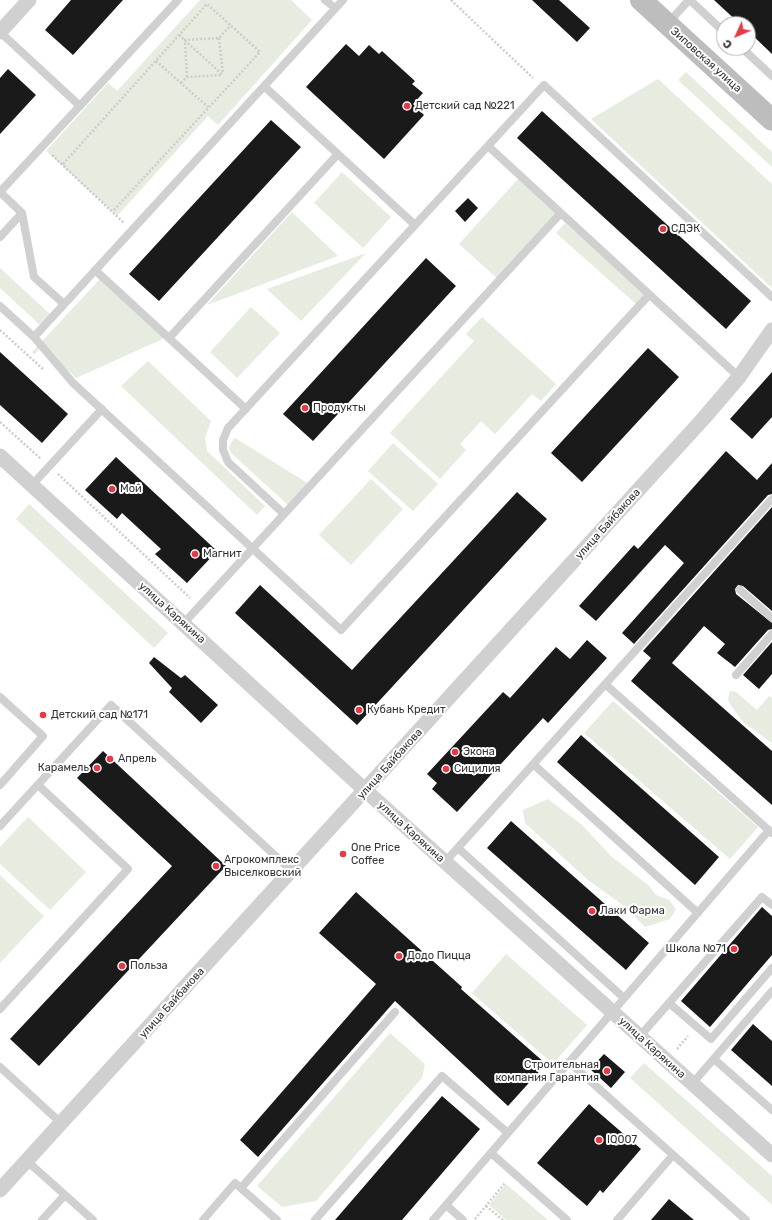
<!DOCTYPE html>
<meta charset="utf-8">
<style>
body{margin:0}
#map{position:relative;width:772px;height:1220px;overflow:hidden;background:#fff;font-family:Rubik,sans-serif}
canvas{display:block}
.north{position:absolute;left:716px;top:16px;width:40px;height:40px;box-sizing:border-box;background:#fff;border:1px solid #adadad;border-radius:50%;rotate:226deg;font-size:11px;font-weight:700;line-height:16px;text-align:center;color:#333}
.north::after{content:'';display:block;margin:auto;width:14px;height:18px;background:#e63946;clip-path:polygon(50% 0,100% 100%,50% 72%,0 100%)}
</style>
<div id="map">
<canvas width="772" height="1220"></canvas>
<div class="north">С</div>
</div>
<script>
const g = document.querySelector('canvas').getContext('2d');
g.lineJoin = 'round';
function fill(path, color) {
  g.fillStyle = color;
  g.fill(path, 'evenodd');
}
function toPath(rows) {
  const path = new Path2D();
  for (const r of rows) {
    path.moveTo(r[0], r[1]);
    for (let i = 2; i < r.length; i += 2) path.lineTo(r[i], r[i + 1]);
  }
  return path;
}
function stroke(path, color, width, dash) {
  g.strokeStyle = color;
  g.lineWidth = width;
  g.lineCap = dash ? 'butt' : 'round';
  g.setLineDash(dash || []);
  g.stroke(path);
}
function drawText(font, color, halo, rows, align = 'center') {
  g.font = font + ' Rubik,sans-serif';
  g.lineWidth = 4;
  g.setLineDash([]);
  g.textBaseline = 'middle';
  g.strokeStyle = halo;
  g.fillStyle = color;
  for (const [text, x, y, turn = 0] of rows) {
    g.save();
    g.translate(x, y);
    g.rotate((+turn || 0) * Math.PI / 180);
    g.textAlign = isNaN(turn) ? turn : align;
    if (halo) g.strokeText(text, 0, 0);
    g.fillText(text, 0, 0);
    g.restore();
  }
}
fill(toPath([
 [200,0,291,0,312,20,218,125,208,116,117,216,46,151,108,83,117,91],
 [686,72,772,152,772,167,678,80],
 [658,79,772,184,772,288,591,119],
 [342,172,391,217,363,248,314,203],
 [519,178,558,214,498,279,459,244],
 [292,212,338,256,207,305],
 [565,223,645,294,636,304,556,233],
 [366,253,301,321,267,289],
 [0,268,50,314,40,325,0,288],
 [102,277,167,337,76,378,42,346,34,355,32,352],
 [251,307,280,333,237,378,210,352],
 [482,317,556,384,541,401,532,394,495,434,481,421,460,444,466,450,440,479,390,433,474,341,466,334],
 [148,361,211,421,205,438,207,451,265,506,257,515,121,386],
 [235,438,309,484,288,505,231,453,229,448,232,441],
 [393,443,438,484,413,511,368,471],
 [371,479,403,509,351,565,319,535],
 [29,504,168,633,154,648,16,519],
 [730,691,736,692,757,710,769,696,772,698,772,743,743,722,730,704,728,699],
 [613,701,758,827,730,859,584,733],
 [548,799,581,824,611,856,648,885,656,895,669,900,676,909,670,919,645,927,624,906,588,880,525,823,523,810],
 [28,817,86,872,50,910,0,864,0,847],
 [0,875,44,916,0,963],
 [506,954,587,1025,553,1064,472,993],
 [390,1033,425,1064,422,1078,316,1201,282,1207,257,1186],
 [644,1063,772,1176,772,1205,630,1078],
 [506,1184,548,1220,506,1220,489,1205]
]), '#e6ecdf');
fill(toPath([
 [71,0,123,0,73,55,45,30],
 [532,0,559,0,590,28,577,42],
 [714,0,772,0,772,54,748,31,748,24,740,24],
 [346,44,359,56,369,45,379,54,382,51,415,81,412,84,423,93,413,104,424,115,384,159,306,87],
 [8,69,36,95,0,134,0,78],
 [542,111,751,301,726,329,517,138],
 [271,120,301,147,159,301,129,274],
 [468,198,478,208,465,222,455,211],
 [426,258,456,286,313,441,283,414],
 [648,348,679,377,582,482,551,453],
 [0,352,68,414,42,443,0,405],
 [772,372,772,417,752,439,730,419],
 [726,451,757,480,772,463,772,494,768,495,634,644,622,633,684,563,665,545,596,621,579,606,634,545,638,549],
 [116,457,217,551,187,583,155,554,161,549,122,513,117,519,85,490],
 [517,492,547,519,357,725,235,613,260,585,352,670],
 [772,507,772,611,743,586,738,585,735,589,736,594,772,623,772,629,768,630,735,667,717,653,725,644,704,626,672,663,772,751,772,805,631,681,651,658,643,651],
 [587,640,607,658,548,723,543,718,457,812,432,789,437,783,427,774,503,692,510,698,556,647,570,659],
 [772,642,772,674,759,689,743,675],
 [154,657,181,678,185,675,218,705,201,723,169,692,172,688,149,663],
 [581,735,719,857,695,885,557,762],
 [103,751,226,866,39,1066,10,1039,172,866,77,778],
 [511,821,649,943,626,970,487,848],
 [356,892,462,987,461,989,546,1064,508,1106,395,1001,258,1157,240,1140,376,984,319,933],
 [762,907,772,916,772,955,710,1027,681,1001],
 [753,1024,772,1041,772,1086,731,1050],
 [604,1054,625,1072,611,1088,590,1069],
 [442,1096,480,1129,402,1220,335,1220],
 [589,1104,641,1149,603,1193,600,1190,587,1206,537,1163],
 [669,1199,694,1220,651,1220]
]), '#1a1a1a');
stroke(toPath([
 [451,0,533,78],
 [179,35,223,75],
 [219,38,223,74],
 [156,61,208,107],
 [187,77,185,40,219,38,231,25],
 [181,83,187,77,222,75],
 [52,155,124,223],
 [63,164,207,4,260,52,113,211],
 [0,330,44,370],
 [0,422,41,459],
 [58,474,190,598],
 [677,1049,688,1036],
 [486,1206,503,1220],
 [475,1219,505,1183]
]), '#cdcdcd', 2.5, [2, 2]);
stroke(toPath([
 [325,0,335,8],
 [690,0,724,32],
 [668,23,689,0],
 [0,32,80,106],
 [742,48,772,76],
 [265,87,415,225],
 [488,146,739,377],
 [0,192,178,0],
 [0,192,22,213,34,277,64,304],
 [0,237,22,213],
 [95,270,246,409],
 [0,306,34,337,73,383,341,630,649,295],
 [34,337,343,0],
 [169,338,338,154],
 [32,485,102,409],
 [284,514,228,462,223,450,223,440,228,428,544,85,772,297],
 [740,590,772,618],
 [183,624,561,213],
 [736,675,772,634],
 [605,684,772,833],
 [0,697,43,736,0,785],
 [533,764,698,913],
 [0,826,111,705,292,871],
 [458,848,624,998],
 [445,862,772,499],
 [669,1003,711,1039,772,968],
 [0,1009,128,869,38,785],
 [640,1036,762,897,772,905],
 [714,1059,772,1110],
 [569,1062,746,1220],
 [0,1067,61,1123],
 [692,1084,772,991],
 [491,1153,567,1220],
 [27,1161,93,1220],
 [241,1188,395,1012],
 [446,1205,463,1220],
 [42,1220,65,1195],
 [203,1220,235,1183,277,1220],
 [315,1220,442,1076,508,1133],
 [433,1220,769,830],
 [617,1220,673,1155]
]), '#d0d0d0', 8);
stroke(toPath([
 [0,32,29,0],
 [0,456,366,791,772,1155],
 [0,1190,703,419,739,377,772,330]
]), '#d0d0d0', 15);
stroke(toPath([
 [641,0,772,120]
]), '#bdbdbd', 22);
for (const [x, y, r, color] of [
 [407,106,4,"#e63946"],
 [663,229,4,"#e63946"],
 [305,408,4,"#e63946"],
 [112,489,4,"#e63946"],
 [195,554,4,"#e63946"],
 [359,710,4,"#e63946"],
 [43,715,4,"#e63946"],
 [455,752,4,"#e63946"],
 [110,759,4,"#e63946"],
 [97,768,4,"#e63946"],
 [446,769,4,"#e63946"],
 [343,854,4,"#e63946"],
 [216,866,4,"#e63946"],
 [592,911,4,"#e63946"],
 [734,949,4,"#e63946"],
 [399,956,4,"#e63946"],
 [122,966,4,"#e63946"],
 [607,1071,4,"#e63946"],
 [599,1140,4,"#e63946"]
]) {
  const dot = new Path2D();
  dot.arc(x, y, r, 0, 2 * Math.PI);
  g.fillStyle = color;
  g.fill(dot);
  stroke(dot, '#fff', 1.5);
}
drawText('11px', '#333', '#fff', [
 ["Зиповская улица",706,60,42],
 ["улица Байбакова",608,524,-48],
 ["улица Карякина",172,613,42],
 ["улица Байбакова",390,764,-48],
 ["улица Карякина",411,832,42],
 ["улица Байбакова",172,1003,-48],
 ["улица Карякина",652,1048,42]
]);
drawText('11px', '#333', '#fff', [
 ["Детский сад №221",415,106],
 ["СДЭК",671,229],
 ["Продукты",313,408],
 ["Мой",120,489],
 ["Магнит",203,554],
 ["Кубань Кредит",367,710],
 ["Детский сад №171",51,715],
 ["Экона",463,752],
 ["Апрель",118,759],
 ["Карамель",89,768,"right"],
 ["Сицилия",454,769],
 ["One Price",351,848],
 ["Coffee",351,861],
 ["Агрокомплекс",224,860],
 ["Выселковский",224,873],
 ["Лаки Фарма",600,911],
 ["Школа №71",726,949,"right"],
 ["Додо Пицца",407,956],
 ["Польза",130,966],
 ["Строительная",599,1065,"right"],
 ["компания Гарантия",599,1078,"right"],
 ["IQ007",607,1140]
], 'left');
</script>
